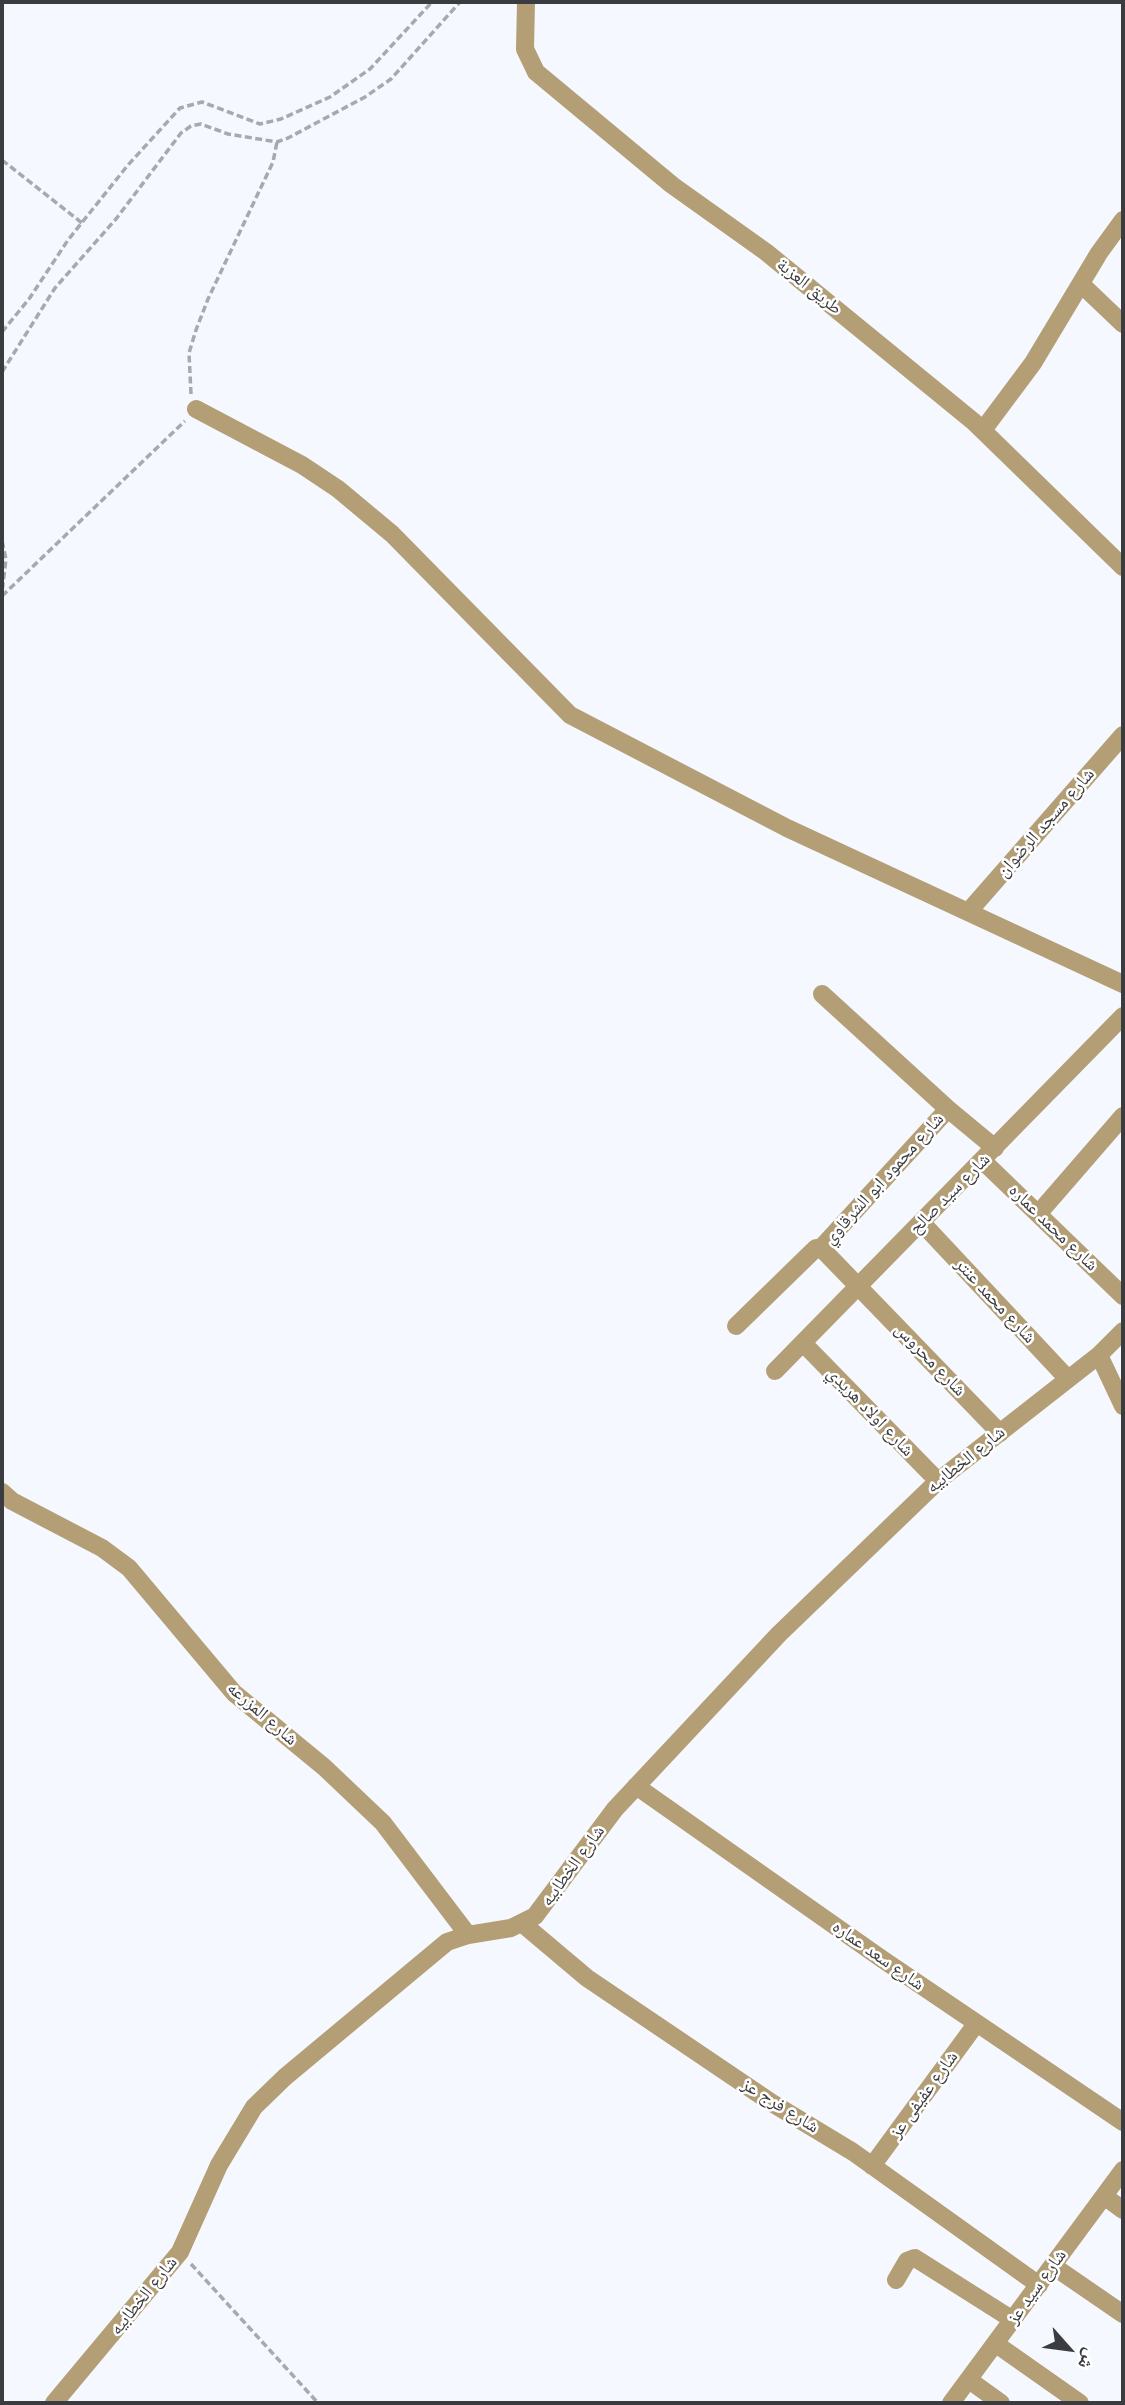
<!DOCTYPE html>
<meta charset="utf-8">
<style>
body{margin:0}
#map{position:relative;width:1125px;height:2405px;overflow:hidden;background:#f5f8fe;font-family:Arial,"Noto Naskh Arabic",sans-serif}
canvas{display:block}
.frame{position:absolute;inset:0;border:4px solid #3b3c40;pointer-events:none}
.north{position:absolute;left:1034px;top:2314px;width:70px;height:70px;-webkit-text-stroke:5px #fff;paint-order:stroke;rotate:118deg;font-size:19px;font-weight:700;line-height:28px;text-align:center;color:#3b3c40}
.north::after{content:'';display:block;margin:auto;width:24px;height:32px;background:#3b3c40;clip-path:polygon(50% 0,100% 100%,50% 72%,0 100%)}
</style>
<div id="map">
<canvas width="1125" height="2405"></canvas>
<div class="frame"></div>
<div class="north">ش</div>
</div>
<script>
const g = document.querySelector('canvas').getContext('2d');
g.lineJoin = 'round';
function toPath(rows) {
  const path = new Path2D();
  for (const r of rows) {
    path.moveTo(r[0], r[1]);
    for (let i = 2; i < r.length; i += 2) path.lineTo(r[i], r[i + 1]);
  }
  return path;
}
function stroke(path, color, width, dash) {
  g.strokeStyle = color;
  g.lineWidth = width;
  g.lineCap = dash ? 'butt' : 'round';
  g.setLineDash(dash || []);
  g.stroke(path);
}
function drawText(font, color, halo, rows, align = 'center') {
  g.font = font + ' Arial,"Noto Naskh Arabic",sans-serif';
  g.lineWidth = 5;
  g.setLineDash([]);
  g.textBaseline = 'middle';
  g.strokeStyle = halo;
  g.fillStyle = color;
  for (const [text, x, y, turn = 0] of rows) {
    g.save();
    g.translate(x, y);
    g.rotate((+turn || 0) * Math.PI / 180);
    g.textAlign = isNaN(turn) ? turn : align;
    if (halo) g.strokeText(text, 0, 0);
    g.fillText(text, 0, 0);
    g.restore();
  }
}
stroke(toPath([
 [2,160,82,223],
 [2,332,29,299,68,240,128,165,180,108,202,102,260,124,281,119,330,97,370,69,432,2],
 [2,372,55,288,116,219,181,133,191,126,201,124,228,134,277,142,288,138,365,97,391,79,460,2],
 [191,394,189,353,196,330,208,299,273,162,277,142],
 [2,541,6,559,2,592],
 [2,596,185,421],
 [191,2264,318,2403]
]), '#a7a9ae', 3.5, [7, 3.5]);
stroke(toPath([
 [526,2,525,49,536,72,672,185,766,252,974,422,1123,567],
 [1081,284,1123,324],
 [196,409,302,465,338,489,392,534,570,715,787,828,1123,984],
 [983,430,1033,363,1099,253,1123,220],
 [969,911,1123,735],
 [822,994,948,1109,995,1148],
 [983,1161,1123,1296],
 [1038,1214,1123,1116],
 [922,1223,1068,1379],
 [821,1248,948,1109],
 [736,1326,816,1248,821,1248,1000,1433],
 [803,1343,938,1481],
 [1099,1355,1123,1406],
 [775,1371,1123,1016],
 [2,1492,12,1501,102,1548,129,1568,234,1693,324,1767,383,1823,468,1935],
 [636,1786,882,1959,1123,2122],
 [523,1924,587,1978,772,2103,853,2152,1039,2285],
 [872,2166,976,2024],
 [1104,2196,1123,2210],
 [1053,2266,1123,2314],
 [896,2280,907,2261,915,2258,1013,2320],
 [996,2344,1080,2403],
 [969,2380,1001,2403],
 [54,2403,180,2252,219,2165,254,2107,285,2077,447,1942,468,1935,511,1928,535,1916,615,1809,779,1634,938,1481,1099,1355,1123,1331],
 [951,2403,1123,2170]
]), '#b39e75', 18);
drawText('18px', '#3b3c40', '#fff', [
 ["طريق العزبة",809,287,39],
 ["شارع مسجد الرضوان",1046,823,-49],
 ["شارع محمود ابو الشرقاوي",884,1179,-48],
 ["شارع سيد صالح",950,1194,-45],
 ["شارع محمد عماره",1053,1228,44],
 ["شارع محمد عنتر",995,1301,47],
 ["شارع محروس",930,1360,46],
 ["شارع اولاد هريدي",870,1412,46],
 ["شارع الخطابيه",966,1460,-39],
 ["شارع المزرعه",262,1714,41],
 ["شارع الخطابيه",573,1866,-54],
 ["شارع سعد عماره",878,1956,35],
 ["شارع عفيفى عز",924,2095,-54],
 ["شارع فرج عز",780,2106,32],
 ["شارع سيد عز",1037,2287,-54],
 ["شارع الخطابيه",144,2296,-51]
]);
</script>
